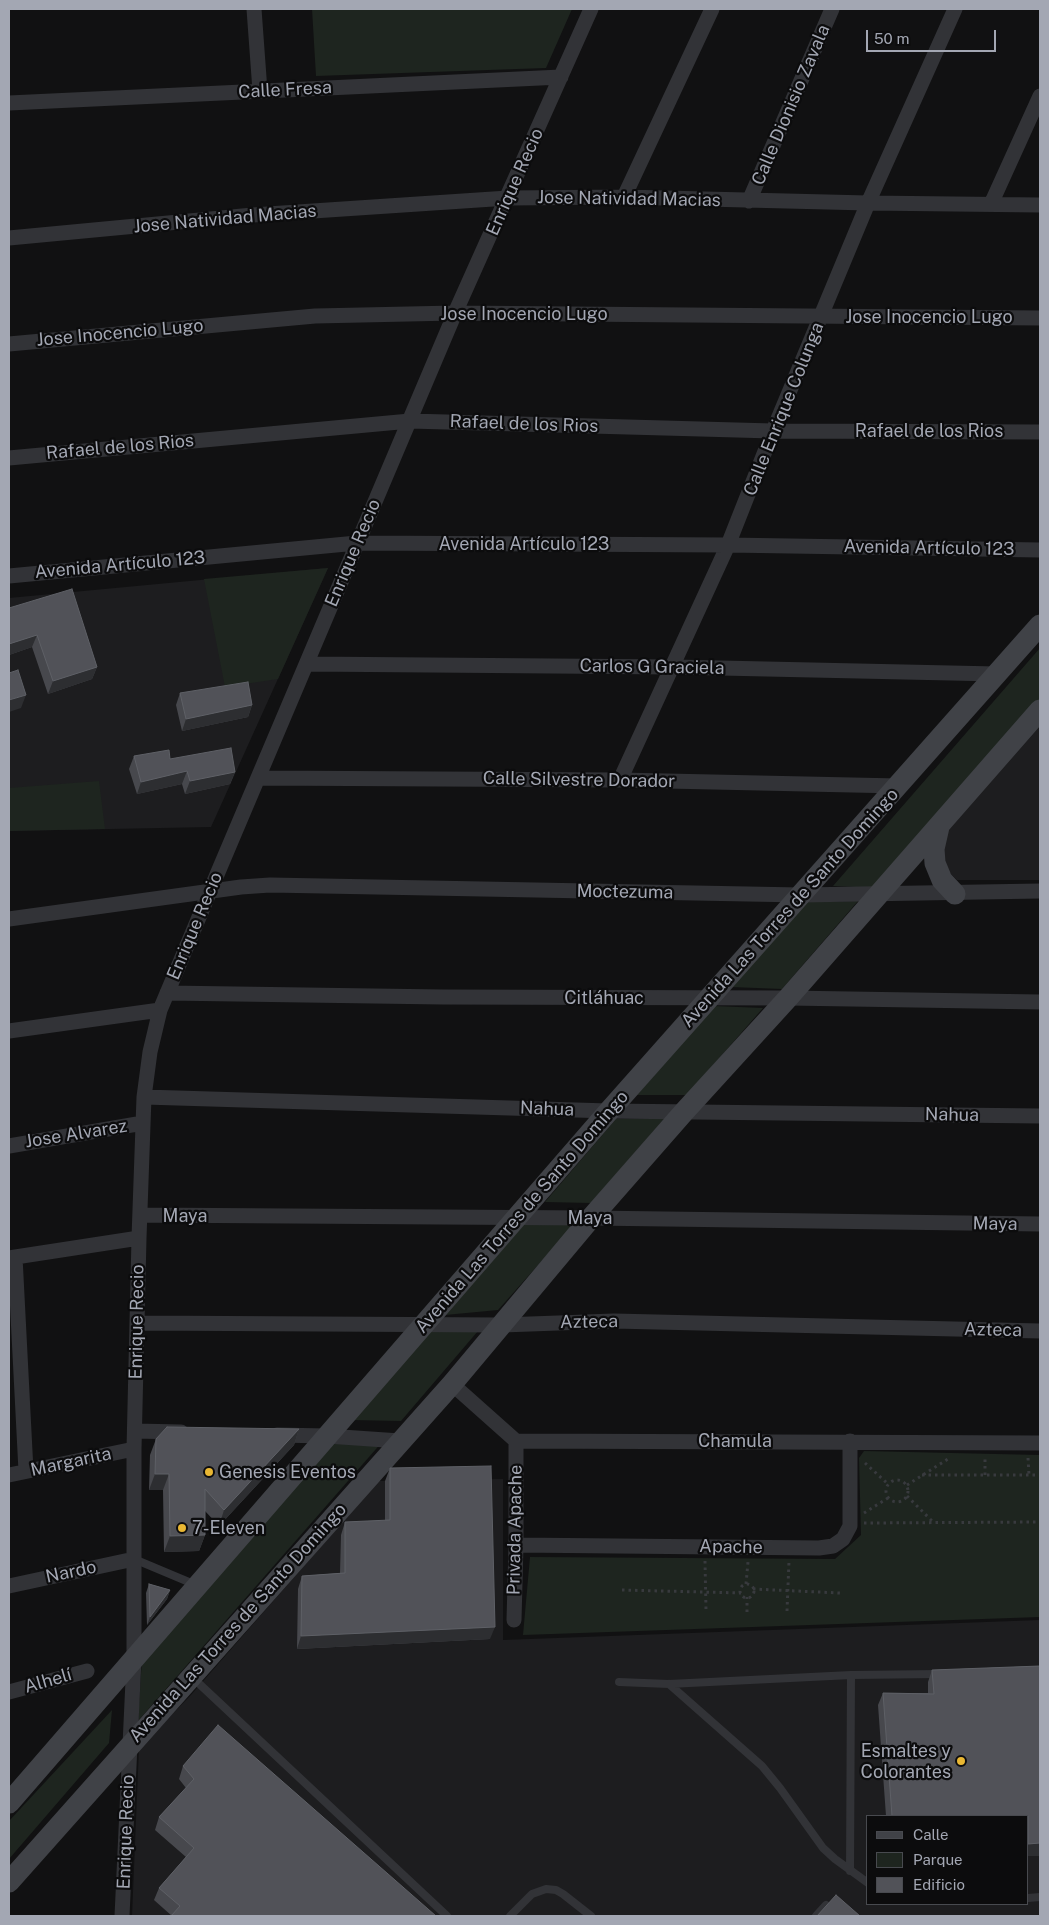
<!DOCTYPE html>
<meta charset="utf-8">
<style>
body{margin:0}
#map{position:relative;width:1049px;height:1925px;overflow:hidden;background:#111112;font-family:"Public Sans",sans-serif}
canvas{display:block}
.frame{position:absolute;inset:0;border:10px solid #a3a7b3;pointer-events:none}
.legend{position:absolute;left:866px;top:1815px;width:162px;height:90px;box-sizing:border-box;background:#0c0c0d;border:1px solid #484a4f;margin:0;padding:6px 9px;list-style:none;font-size:15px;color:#a3a7b3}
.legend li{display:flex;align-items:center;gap:10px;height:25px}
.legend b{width:25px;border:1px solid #484a4f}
.scale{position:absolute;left:866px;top:30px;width:130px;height:22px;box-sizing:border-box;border:2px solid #a3a7b3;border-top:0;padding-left:6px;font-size:15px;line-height:18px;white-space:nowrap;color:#a3a7b3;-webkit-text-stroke:4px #0c0c0d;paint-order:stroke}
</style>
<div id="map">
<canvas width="1049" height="1925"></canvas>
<div class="frame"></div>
<ul class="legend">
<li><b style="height:6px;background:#404247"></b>Calle</li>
<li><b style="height:14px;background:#1e251f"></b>Parque</li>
<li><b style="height:14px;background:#515258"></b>Edificio</li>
</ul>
<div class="scale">50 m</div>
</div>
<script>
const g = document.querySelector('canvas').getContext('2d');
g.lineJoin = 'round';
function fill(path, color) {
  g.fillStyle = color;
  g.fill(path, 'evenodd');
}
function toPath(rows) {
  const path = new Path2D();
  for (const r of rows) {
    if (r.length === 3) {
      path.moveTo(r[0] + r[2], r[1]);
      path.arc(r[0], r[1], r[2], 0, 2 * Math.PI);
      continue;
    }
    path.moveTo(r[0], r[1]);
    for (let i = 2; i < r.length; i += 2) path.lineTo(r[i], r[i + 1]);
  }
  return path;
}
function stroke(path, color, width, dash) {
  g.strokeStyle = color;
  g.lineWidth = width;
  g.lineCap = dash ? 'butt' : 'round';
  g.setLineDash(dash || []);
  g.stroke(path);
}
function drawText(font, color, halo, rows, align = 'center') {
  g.font = font + ' "Public Sans",sans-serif';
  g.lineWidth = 4.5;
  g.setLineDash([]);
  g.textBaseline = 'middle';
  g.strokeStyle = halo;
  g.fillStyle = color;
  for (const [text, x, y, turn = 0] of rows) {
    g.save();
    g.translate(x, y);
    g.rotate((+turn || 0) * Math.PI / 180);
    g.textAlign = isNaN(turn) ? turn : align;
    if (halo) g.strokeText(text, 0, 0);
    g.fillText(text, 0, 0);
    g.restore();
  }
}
fill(toPath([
 [328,568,211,827,9,831,9,598],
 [1040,723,1040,880,957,880,945,868,939,838],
 [503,1479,503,1640,1040,1620,1040,1916,132,1916,139,1748,191,1695,378,1481],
 [868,1816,1028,1816,1028,1904,868,1904]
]), '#1d1d1f');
fill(toPath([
 [312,9,572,9,546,68,316,76],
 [328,568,278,679,225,687,204,579],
 [1040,648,1040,704,877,888,833,886],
 [99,781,105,829,9,831,9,788],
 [858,901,782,989,731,987,805,902],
 [714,1006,763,1008,687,1095,637,1095],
 [616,1119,664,1119,591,1203,545,1202],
 [579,1219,498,1310,445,1315,528,1220],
 [430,1331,478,1331,401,1421,350,1420],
 [332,1439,383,1441,138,1721,142,1659],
 [864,1451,1040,1455,1040,1617,523,1635,530,1557,835,1559,861,1535,859,1458],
 [112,1710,109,1743,9,1859,9,1821]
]), '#1e251f');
stroke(toPath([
 [1028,1458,1029,1475],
 [865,1463,888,1484],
 [922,1475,1040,1475],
 [985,1475,985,1458],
 [897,1491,11],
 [907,1485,948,1459],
 [907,1496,933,1522],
 [864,1513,888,1498],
 [864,1523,1040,1522],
 [705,1561,706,1610],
 [746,1584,748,1562],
 [747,1591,7],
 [753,1589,840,1593],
 [622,1590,741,1593],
 [787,1611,789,1561],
 [747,1612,747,1597]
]), '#383a3e', 3, [2.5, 4]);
stroke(toPath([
 [134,1559,196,1585],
 [193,1678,447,1916],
 [619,1682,669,1684,851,1675,939,1674],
 [669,1684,762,1766,780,1788,823,1848,835,1859,868,1883],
 [850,1871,851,1675],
 [1028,1898,1040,1897],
 [510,1916,532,1894,546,1889,556,1890,563,1894,591,1916],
 [816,1916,826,1905]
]), '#323337', 8);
stroke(toPath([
 [254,9,260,91],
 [9,103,561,77],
 [624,197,712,9],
 [749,201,832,9],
 [991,204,1040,96],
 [9,238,253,215,508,198,624,197,868,203,1040,205],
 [9,344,315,316,455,313,1040,318],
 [9,458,410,421,773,431,1040,432],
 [9,576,357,543,728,545,1040,550],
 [307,664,674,667,997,674],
 [259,778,620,780,899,786],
 [620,780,728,545,773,431,868,203,955,9],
 [9,919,241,887,270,885,801,895,1040,891],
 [167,993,443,997,788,998,1040,1002],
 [9,1031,160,1010],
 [144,1097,609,1111,1040,1116],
 [9,1146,143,1123],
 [141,1215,591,1218,1040,1224],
 [15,1257,26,1471],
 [9,1258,139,1238],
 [137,1323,502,1325,614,1321,1040,1331],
 [452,1384,516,1441,1040,1443],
 [135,1431,181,1432],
 [277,1435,327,1436,400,1441],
 [9,1475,134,1449],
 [516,1545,819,1548,833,1546,843,1539,850,1526,850,1441],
 [9,1586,134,1559],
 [514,1620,516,1545,516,1441],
 [9,1692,87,1671],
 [122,1916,134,1659,134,1449,139,1238,144,1097,150,1052,160,1010,210,891,455,313,591,9]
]), '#323337', 15);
stroke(toPath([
 [939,827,934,849,935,863,942,880,955,894],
 [9,1803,609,1111,1040,625],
 [9,1882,452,1384,591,1218,683,1113,788,998,1040,710]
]), '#404247', 21);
fill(toPath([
 [9,608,97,667,92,679,48,694,32,647,9,655],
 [180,693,252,705,248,717,182,731,176,705],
 [134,756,170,759,235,772,230,784,185,794,182,784,137,794,129,769],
 [299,1429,294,1445,219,1526,205,1511,205,1535,199,1551,164,1552,163,1490,149,1490,150,1455,156,1439],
 [390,1468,490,1639,297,1649,298,1589,302,1576,340,1573,341,1535,345,1522,385,1521,385,1481],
 [149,1584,170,1590,167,1599,147,1625,146,1593],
 [1040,1666,1040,1856,1028,1856,1028,1816,886,1816,878,1705,883,1693,928,1693,928,1682,932,1670],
 [183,1766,436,1916,172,1916,154,1900,159,1888,186,1857,155,1830,159,1817,186,1788,179,1779]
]), '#47484d');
fill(toPath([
 [37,635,32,647,9,655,9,644],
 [97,667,92,679,48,694,53,681],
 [26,695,21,708,9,712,9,700],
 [252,705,248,717,182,731,186,719],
 [187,771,182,784,137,794,141,782],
 [235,772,230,784,185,794,190,781],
 [299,1429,294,1445,219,1526,224,1510],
 [155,1474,169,1474,163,1490,149,1490],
 [205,1535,199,1551,164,1552,170,1536],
 [170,1590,167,1599,147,1625,150,1617],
 [495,1627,490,1639,297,1649,301,1636],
 [1040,1843,1040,1856,1028,1856,1028,1844]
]), '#2d2e31');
const building = toPath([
 [72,589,97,667,53,681,37,635,9,644,9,608,72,589],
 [18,670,26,695,9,700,9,673,18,670],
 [248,682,252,705,186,719,180,693,248,682],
 [231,748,235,772,190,781,187,771,141,782,134,756,169,750,170,759,231,748],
 [167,1427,299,1429,224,1510,205,1489,205,1535,170,1536,169,1474,155,1474,156,1439,167,1427],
 [491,1466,495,1627,301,1636,302,1576,345,1573,345,1522,390,1520,390,1468,491,1466],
 [149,1584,170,1590,150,1617,149,1584],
 [1040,1666,1040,1843,1028,1844,1028,1816,892,1816,883,1693,934,1694,932,1670,1040,1666],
 [218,1725,436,1916,171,1916,180,1906,159,1888,194,1848,159,1817,194,1779,183,1766,218,1725],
 [836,1895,860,1916,817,1916,836,1895]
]);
fill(building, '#515258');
stroke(building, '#5e6066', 1);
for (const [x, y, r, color] of [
 [209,1472,5,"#e9b733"],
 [182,1528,5,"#e9b733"],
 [961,1761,5,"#e9b733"]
]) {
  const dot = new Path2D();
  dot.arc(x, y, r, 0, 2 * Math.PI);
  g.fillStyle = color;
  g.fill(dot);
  stroke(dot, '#0c0c0d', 2);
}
drawText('18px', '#a3a7b3', '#0c0c0d', [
 ["Calle Fresa",285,90,-3],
 ["Calle Dionisio Zavala",791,105,-67],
 ["Enrique Recio",515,182,-66],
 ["Jose Natividad Macias",629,199,1],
 ["Jose Natividad Macias",225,219,-5],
 ["Jose Inocencio Lugo",524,314],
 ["Jose Inocencio Lugo",929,317],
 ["Jose Inocencio Lugo",120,333,-5],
 ["Calle Enrique Colunga",784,409,-68],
 ["Rafael de los Rios",524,424,2],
 ["Rafael de los Rios",929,431],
 ["Rafael de los Rios",120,447,-5],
 ["Avenida Artículo 123",524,544],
 ["Avenida Artículo 123",929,548,1],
 ["Enrique Recio",353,553,-67],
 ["Avenida Artículo 123",120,565,-5],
 ["Carlos G Graciela",652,667,1],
 ["Calle Silvestre Dorador",579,780,1],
 ["Moctezuma",625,892,1],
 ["Avenida Las Torres de Santo Domingo",790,908,-48],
 ["Enrique Recio",195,926,-67],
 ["Citláhuac",604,998],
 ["Nahua",547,1109,2],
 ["Nahua",952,1115,1],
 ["Jose Alvarez",76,1134,-9],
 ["Avenida Las Torres de Santo Domingo",522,1212,-49],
 ["Maya",185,1216],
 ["Maya",590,1218],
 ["Maya",995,1224,1],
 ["Enrique Recio",137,1322,-89],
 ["Azteca",589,1322,-1],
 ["Azteca",993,1330,1],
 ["Chamula",735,1441],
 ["Margarita",71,1462,-12],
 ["Privada Apache",515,1530,-89],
 ["Apache",731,1547,1],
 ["Nardo",71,1572,-12],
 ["Avenida Las Torres de Santo Domingo",238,1623,-48],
 ["Alhelí",48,1681,-16],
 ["Enrique Recio",126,1832,-88]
]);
drawText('18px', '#a3a7b3', '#0c0c0d', [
 ["Genesis Eventos",219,1472],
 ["7-Eleven",192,1528],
 ["Esmaltes y",951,1751,"right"],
 ["Colorantes",951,1772,"right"]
], 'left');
</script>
